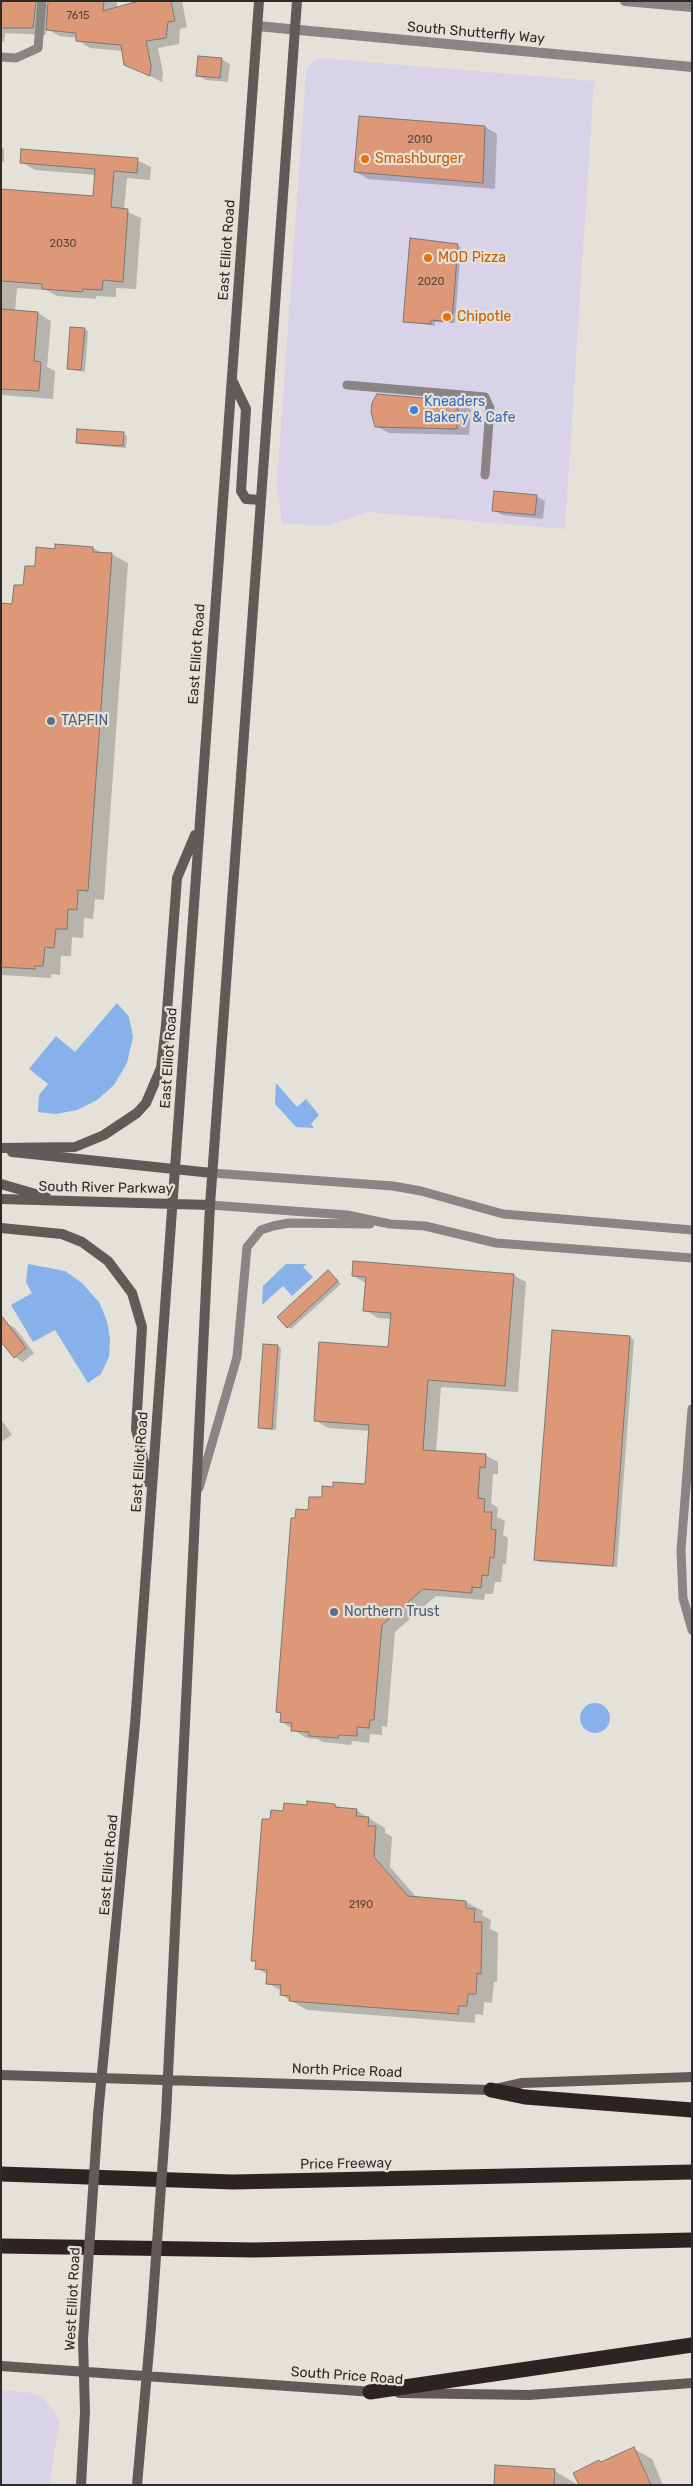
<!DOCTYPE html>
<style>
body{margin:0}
#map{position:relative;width:693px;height:2486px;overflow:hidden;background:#e4e1d8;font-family:Rubik,sans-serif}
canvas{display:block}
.frame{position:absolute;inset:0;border:2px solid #2e2c29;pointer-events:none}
</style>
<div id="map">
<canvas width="693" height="2486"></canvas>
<div class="frame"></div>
</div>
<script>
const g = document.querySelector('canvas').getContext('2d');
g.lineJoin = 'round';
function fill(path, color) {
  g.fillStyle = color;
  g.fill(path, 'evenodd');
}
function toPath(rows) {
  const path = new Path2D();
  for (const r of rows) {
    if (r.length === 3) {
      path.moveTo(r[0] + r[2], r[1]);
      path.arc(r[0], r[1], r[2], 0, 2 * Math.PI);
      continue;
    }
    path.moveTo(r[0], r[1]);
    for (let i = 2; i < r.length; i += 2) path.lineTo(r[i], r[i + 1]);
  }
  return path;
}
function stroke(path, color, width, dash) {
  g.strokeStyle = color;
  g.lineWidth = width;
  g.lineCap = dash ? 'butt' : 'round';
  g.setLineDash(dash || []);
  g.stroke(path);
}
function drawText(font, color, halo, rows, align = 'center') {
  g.font = font + ' Rubik,sans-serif';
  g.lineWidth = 4.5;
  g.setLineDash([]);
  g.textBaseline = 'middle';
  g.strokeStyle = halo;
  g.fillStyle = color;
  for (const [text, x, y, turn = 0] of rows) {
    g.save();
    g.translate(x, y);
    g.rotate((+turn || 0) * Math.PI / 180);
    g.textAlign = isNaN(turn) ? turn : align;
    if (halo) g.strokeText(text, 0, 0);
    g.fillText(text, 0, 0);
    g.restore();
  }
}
fill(toPath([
 [318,58,594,81,565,529,369,512,324,526,282,523,277,483,306,71,312,62],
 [1,2390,32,2393,43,2398,56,2414,59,2424,49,2485,1,2485]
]), '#d9d3e9');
fill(toPath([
 [117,1003,129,1017,133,1037,127,1063,114,1085,97,1100,77,1110,56,1114,38,1112,39,1095,48,1084,29,1069,56,1036,75,1052],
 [276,1083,297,1107,306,1099,319,1115,311,1124,314,1128,296,1127,275,1104],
 [28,1264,65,1271,82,1283,99,1302,107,1321,110,1339,109,1357,101,1374,88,1383,55,1330,33,1342,11,1305,32,1293,26,1282],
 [286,1264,307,1264,303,1267,313,1277,292,1296,283,1286,262,1305,263,1286],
 [595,1718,15]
]), '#87b1ea');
fill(toPath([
 [1,1,42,1,48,5,48,1,114,1,117,3,117,9,143,1,182,1,187,27,180,29,179,44,158,48,163,73,162,82,126,64,123,51,90,48,77,40,77,38,60,36,47,29,46,35,5,33,4,42,1,41],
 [221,59,230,64,228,82,206,80,197,75],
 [485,127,497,134,495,189,368,179,356,172],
 [1,147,4,149,4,162,1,162],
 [137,160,151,167,150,180,127,178,124,210,141,218,136,289,116,288,116,297,96,296,96,299,57,296,46,290,17,288,15,311,38,313,51,321,47,367,55,371,53,399,1,395,1,191,94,198,96,175,35,170,21,162],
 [458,246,461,248,455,323,435,322,435,326,404,321],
 [84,329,88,331,85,372,72,370,68,368],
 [377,395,458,402,471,409,469,435,389,433,376,426],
 [123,434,127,436,126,448,81,444,77,442],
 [536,496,545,501,543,519,502,515,494,510],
 [56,545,93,548,102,553,111,554,128,563,104,900,95,899,93,919,84,918,83,938,72,937,71,956,61,956,60,975,51,974,51,978,2,975,1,620,13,605,36,568,56,550],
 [329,1272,341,1284,291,1329,288,1327],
 [513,1275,526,1282,518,1392,441,1387,436,1452,485,1455,498,1462,498,1474,493,1474,491,1503,498,1508,497,1517,505,1521,503,1535,508,1538,506,1564,503,1564,501,1582,495,1582,493,1594,485,1594,484,1600,436,1596,395,1632,387,1727,382,1726,382,1735,370,1734,369,1743,352,1741,351,1745,323,1742,317,1739,306,1738,282,1722,282,1714,278,1712,296,1520,334,1488,366,1485,370,1431,328,1428,315,1420,390,1349,392,1319,378,1318,365,1310,366,1283,353,1276],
 [6,1323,15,1328,34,1353,23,1362,15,1357],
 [630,1337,634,1340,617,1567,539,1562,536,1559],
 [277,1346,281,1348,276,1430,263,1429,259,1427],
 [1,1419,12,1435,1,1442],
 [335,1805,341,1809,356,1810,385,1828,385,1833,392,1837,390,1867,417,1898,466,1902,483,1911,482,1915,491,1920,490,1929,498,1933,497,1982,494,1982,492,2003,484,2002,483,2015,475,2014,475,2023,307,2010,281,1995,281,1991,268,1983,268,1975,257,1968,257,1963,252,1960,271,1821,285,1813,308,1806],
 [634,2449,652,2459,663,2485,580,2485,599,2461,602,2463],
 [555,2471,578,2485,495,2485]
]), '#0003');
const building = toPath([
 [1,1,36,1,33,28,1,28,1,1],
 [48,1,104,1,103,11,139,1,171,1,175,21,168,22,166,38,146,41,151,65,150,76,124,65,121,45,76,41,76,33,46,30,48,1],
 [198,56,222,58,220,78,196,76,198,56],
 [359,116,485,126,483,183,354,172,359,116],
 [21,149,138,158,137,173,114,171,111,207,128,209,123,282,103,280,102,290,83,289,82,292,42,289,42,284,1,281,1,189,93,196,95,169,20,163,21,149],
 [410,238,458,244,452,322,431,320,431,324,403,322,410,238],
 [1,309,38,312,34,361,41,362,39,391,1,389,1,309],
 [70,327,85,328,81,370,67,369,70,327],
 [377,394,458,401,457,429,375,427,371,412,372,403,377,394],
 [77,429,124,432,123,446,76,443,77,429],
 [494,491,537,495,535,515,492,511,494,491],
 [55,544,93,547,93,552,112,553,88,891,78,890,77,910,68,909,67,929,56,929,54,948,45,947,43,966,35,966,35,969,1,967,1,603,12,604,14,585,23,585,25,566,35,566,36,547,55,549,55,544],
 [353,1261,514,1274,505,1386,428,1380,423,1450,486,1454,485,1468,480,1467,478,1498,485,1499,484,1512,492,1512,491,1529,496,1530,494,1558,490,1557,488,1576,482,1575,481,1588,472,1587,472,1593,423,1589,382,1625,374,1720,370,1720,369,1728,357,1727,357,1736,339,1735,338,1738,309,1736,309,1732,291,1731,292,1723,280,1722,281,1713,276,1712,291,1518,295,1518,296,1509,308,1510,309,1497,322,1497,322,1486,333,1487,333,1482,365,1484,369,1425,314,1421,319,1342,388,1347,391,1313,363,1311,366,1277,352,1276,353,1261],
 [328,1270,338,1281,287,1328,277,1317,328,1270],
 [1,1315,26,1348,14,1358,1,1342,1,1315],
 [552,1330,630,1336,613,1566,534,1560,552,1330],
 [263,1344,278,1345,272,1429,258,1428,263,1344],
 [307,1801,335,1804,335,1807,357,1809,356,1816,369,1817,368,1826,376,1826,374,1857,408,1896,466,1901,466,1908,475,1909,474,1922,482,1922,481,1974,477,1973,476,1994,468,1994,467,2006,459,2006,458,2014,289,2001,290,1996,280,1995,281,1985,266,1984,267,1970,255,1969,256,1961,251,1961,262,1819,270,1819,271,1810,283,1811,284,1803,307,1805,307,1801],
 [634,2447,651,2485,579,2485,573,2473,599,2460,601,2462,634,2447],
 [495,2465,555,2469,554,2485,494,2485,495,2465]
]);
fill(building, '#d97');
stroke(building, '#7e7672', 1);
stroke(toPath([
 [1,57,16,58,38,48,42,1],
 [347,385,485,397,490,408,485,475],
 [212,1173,393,1186,421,1191,503,1214,692,1230],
 [210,1205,347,1215,390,1224,425,1226,496,1243,692,1258],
 [692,1409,681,1550,683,1598,692,1630],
 [199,1488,237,1357,247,1247,261,1230,273,1226,289,1223,370,1224]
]), '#8a8585', 9);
stroke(toPath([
 [625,1,692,7],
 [257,26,692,67]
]), '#8a8585', 10);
stroke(toPath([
 [232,380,246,409,241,491,246,499,261,500],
 [1,1148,75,1147,104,1135,137,1113,146,1103,161,1068,166,1025,177,878,195,835],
 [12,1152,212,1173],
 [1,1184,46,1197],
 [1,1199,210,1205],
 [1,1228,62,1234,82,1242,108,1261,132,1293,142,1327,136,1429,149,1483],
 [1,2075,491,2090,522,2083,692,2077],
 [98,2115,135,1724,259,1],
 [166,2116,210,1205,297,1],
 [1,2366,374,2392],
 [399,2393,529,2395,692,2383],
 [81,2485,85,2412,83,2340],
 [137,2485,151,2327]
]), '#615a59', 10);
stroke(toPath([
 [491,2090,525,2097,692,2110],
 [1,2174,233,2182,692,2172],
 [1,2246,254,2250,692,2240],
 [370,2392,692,2345]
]), '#2c2423', 15);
stroke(toPath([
 [151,2327,166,2116],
 [83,2340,98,2115]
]), '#615a59', 10);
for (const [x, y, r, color] of [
 [365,159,5,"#e8710a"],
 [428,258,5,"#e8710a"],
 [447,317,5,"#e8710a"],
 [414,410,5,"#3f7fe0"],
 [51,721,5,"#5c6f8a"],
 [334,1612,5,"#5c6f8a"]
]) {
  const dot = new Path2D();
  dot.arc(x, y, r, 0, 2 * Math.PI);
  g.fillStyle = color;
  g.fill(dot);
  stroke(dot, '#e4e1d8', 2);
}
drawText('11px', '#5a473c', null, [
 ["7615",78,16],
 ["2010",420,140],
 ["2030",63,244],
 ["2020",431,282],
 ["2190",361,1905]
]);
drawText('14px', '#2e2c29', '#e4e1d8', [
 ["South Shutterfly Way",476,33,5],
 ["East Elliot Road",227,250,-86],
 ["East Elliot Road",197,654,-86],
 ["East Elliot Road",169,1058,-86],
 ["South River Parkway",106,1188,1],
 ["East Elliot Road",140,1462,-86],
 ["East Elliot Road",109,1865,-85],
 ["North Price Road",347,2071,2],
 ["Price Freeway",346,2164,-1],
 ["West Elliot Road",73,2299,-87],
 ["South Price Road",347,2376,4]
]);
drawText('14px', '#c56008', '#e4e1d8', [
 ["Smashburger",375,159],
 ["MOD Pizza",438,258],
 ["Chipotle",457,317]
], 'left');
drawText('14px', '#366cbe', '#e4e1d8', [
 ["Kneaders",424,402],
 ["Bakery & Cafe",424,418]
], 'left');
drawText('14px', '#4e5e75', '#e4e1d8', [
 ["TAPFIN",61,721],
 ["Northern Trust",344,1612]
], 'left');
</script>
